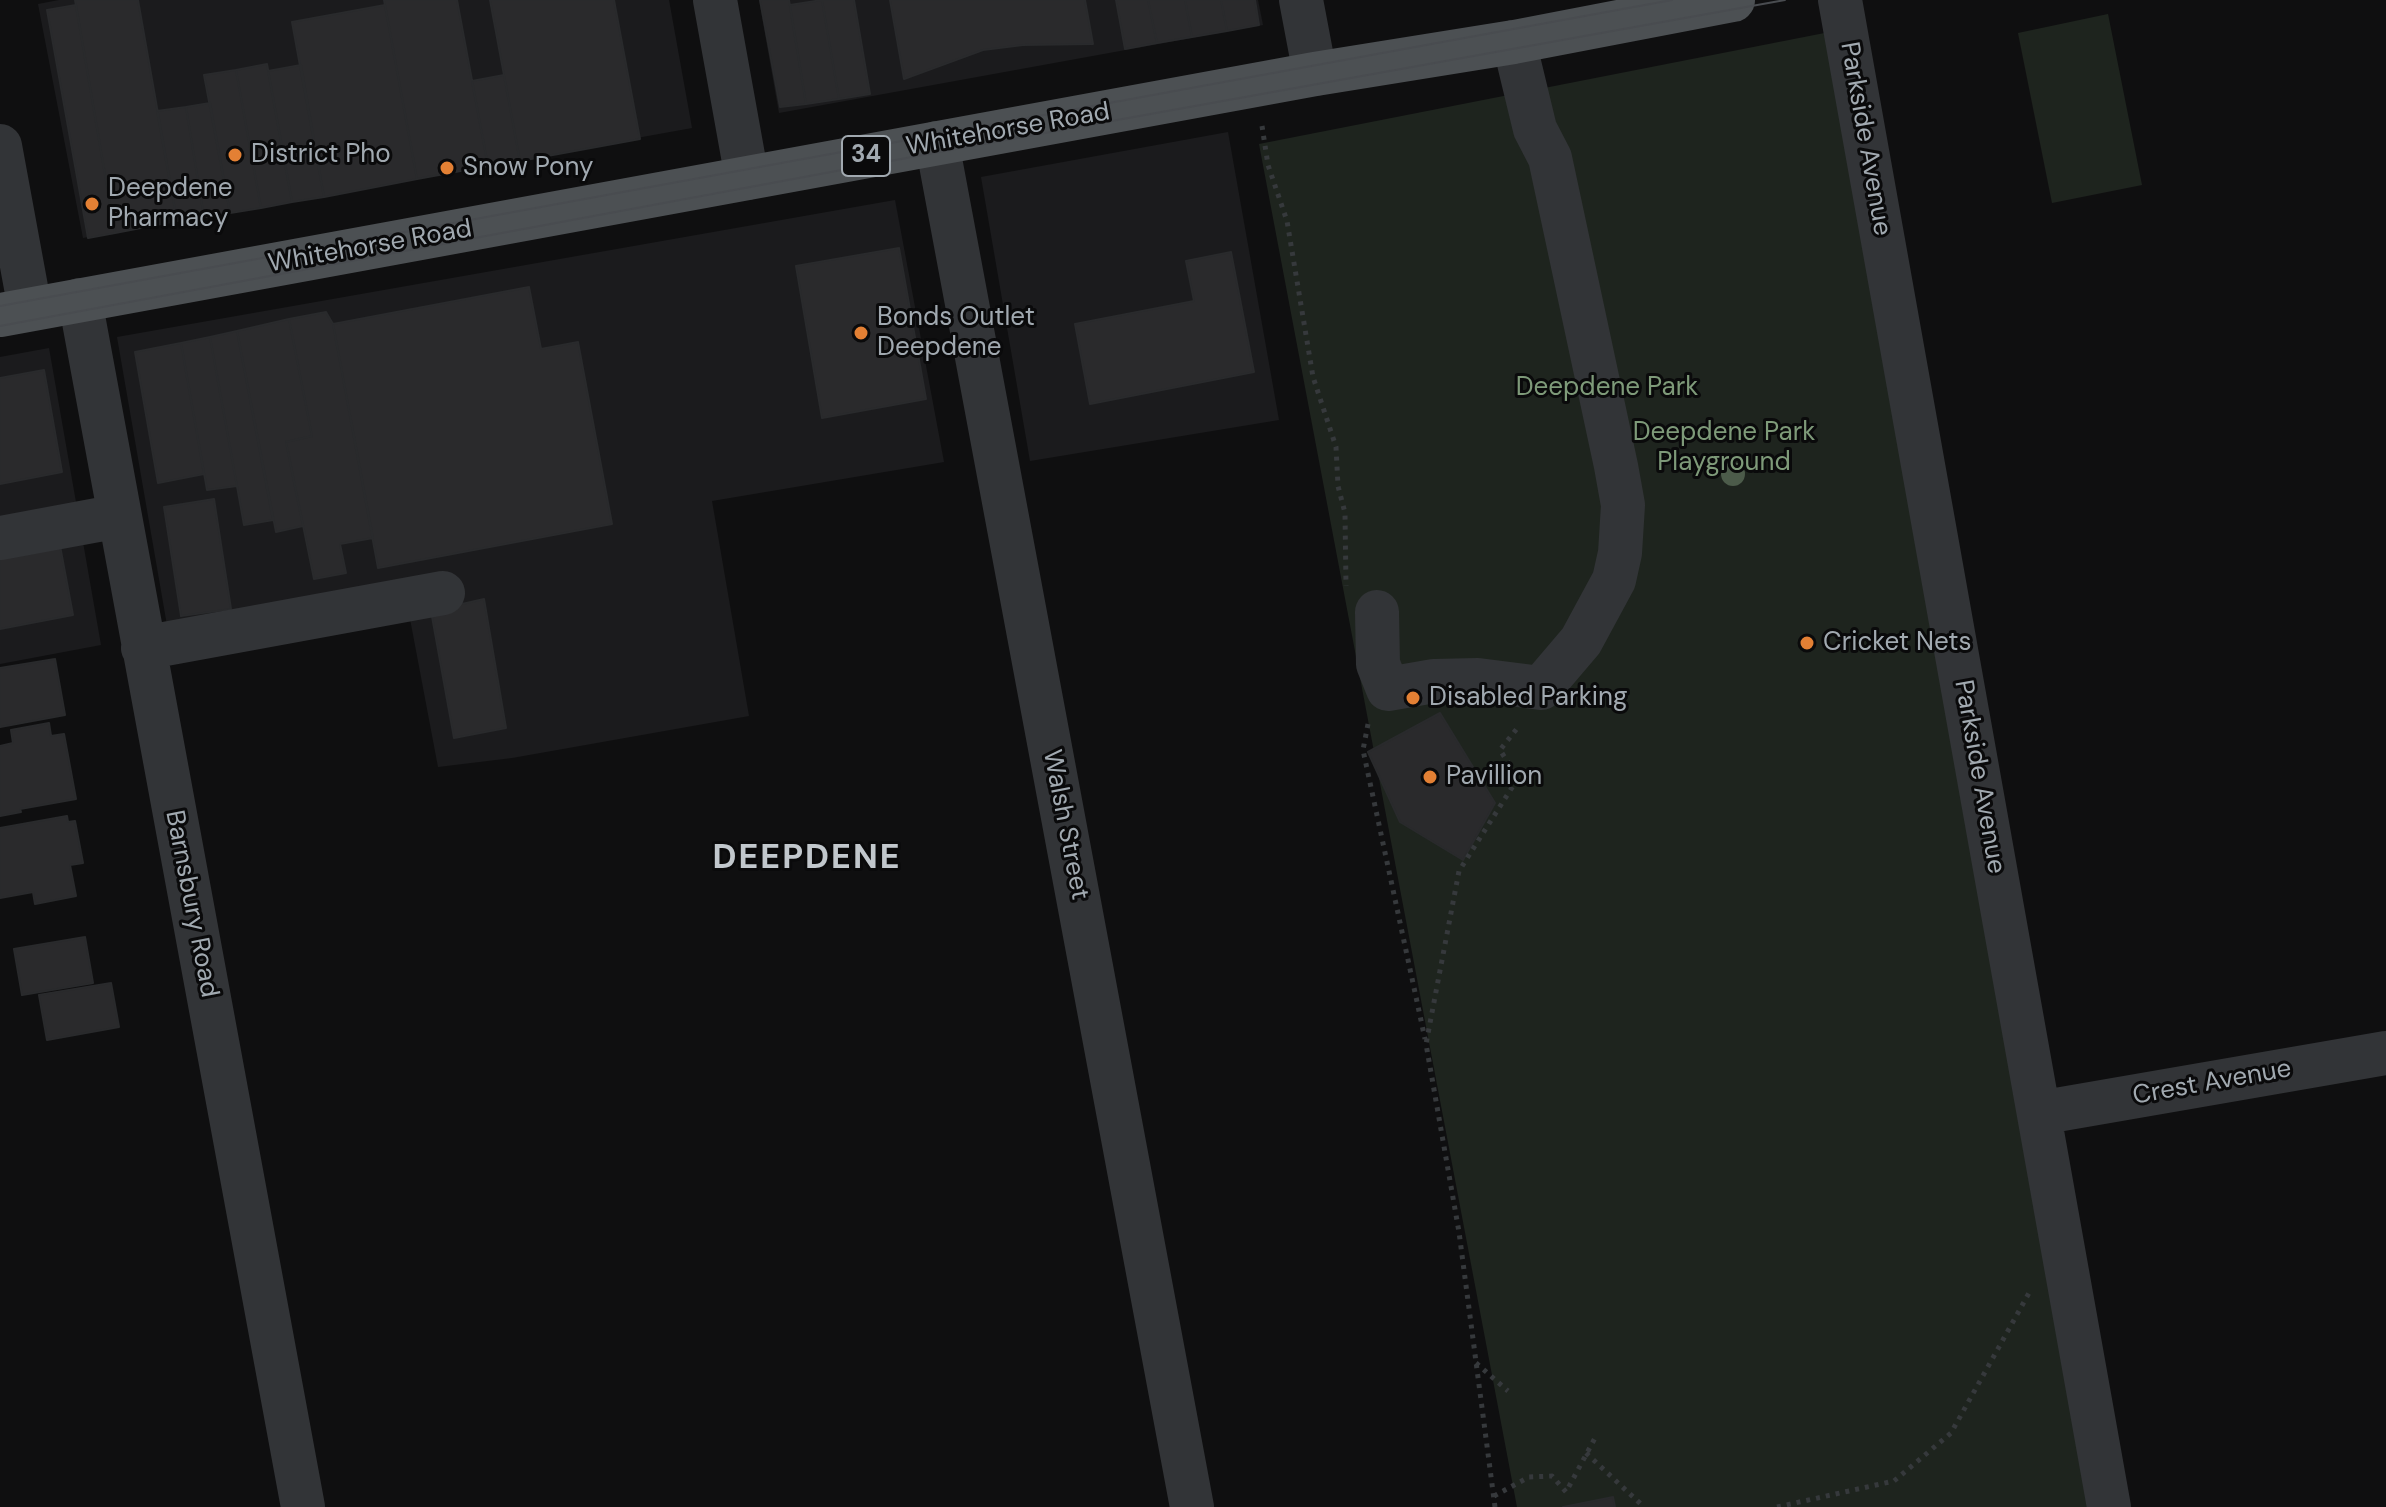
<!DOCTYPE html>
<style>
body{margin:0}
canvas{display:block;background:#0f0f10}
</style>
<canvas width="2386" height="1507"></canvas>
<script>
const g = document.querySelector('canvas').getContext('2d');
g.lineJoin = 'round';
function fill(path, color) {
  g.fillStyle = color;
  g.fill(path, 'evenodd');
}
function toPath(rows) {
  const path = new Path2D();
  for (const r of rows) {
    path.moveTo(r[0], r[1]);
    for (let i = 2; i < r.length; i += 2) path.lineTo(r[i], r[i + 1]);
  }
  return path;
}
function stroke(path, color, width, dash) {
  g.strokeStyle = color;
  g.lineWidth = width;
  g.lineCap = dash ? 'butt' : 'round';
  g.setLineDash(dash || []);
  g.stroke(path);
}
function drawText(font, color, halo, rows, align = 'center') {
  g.font = font + ' "DM Sans",sans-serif';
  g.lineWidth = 6;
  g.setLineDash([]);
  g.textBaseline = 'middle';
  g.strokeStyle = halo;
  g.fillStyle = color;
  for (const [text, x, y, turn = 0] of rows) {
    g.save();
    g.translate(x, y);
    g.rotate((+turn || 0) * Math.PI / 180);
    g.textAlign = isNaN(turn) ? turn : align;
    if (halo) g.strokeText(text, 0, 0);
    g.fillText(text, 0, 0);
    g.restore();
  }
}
fill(toPath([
 [59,0,669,0,692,128,83,238,38,4],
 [759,0,1258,0,1263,25,779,113],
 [1228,132,1279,420,1030,461,981,177],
 [895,200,944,462,712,501,749,716,512,758,438,767,404,587,168,631,117,337],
 [49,348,101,645,0,664,0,357]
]), '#1b1b1d');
fill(toPath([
 [2108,14,2142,185,2052,203,2018,33],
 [1845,29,2109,1507,1517,1507,1259,144]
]), '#1e241e');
const building = toPath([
 [75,0,138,0,177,221,115,233,75,0],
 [384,0,457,0,488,166,417,179,384,0],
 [490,0,614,0,640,139,520,161,490,0],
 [760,0,789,0,806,104,780,107,760,0],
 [822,0,839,99,806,104,790,5,822,0],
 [822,0,854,0,870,94,839,99,822,0],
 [890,0,1085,0,1093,44,1023,45,983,50,904,79,890,0],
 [1116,0,1148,0,1157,43,1125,49,1116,0],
 [1148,0,1185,0,1192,37,1157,43,1148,0],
 [1185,0,1221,0,1227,31,1192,37,1185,0],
 [1221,0,1255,0,1259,25,1227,31,1221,0],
 [76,5,115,233,88,238,47,10,76,5],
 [385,5,417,179,324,197,292,22,385,5],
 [267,64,292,202,261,208,236,70,267,64],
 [301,65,324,197,292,202,268,71,301,65],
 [236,70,261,208,230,213,204,75,236,70],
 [504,75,520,161,488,166,472,81,504,75],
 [210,103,230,213,204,217,186,107,210,103],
 [186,107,204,217,177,221,157,111,186,107],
 [899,248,926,399,822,418,796,266,899,248],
 [1231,252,1254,372,1090,404,1075,324,1194,301,1186,261,1231,252],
 [529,287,541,349,578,342,612,524,378,568,333,324,529,287],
 [326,312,333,324,373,538,340,544,346,573,314,579,286,442,312,436,289,319,326,312],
 [289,319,312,436,286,442,303,526,276,532,237,331,289,319],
 [237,331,273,520,244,525,210,337,237,331],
 [210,337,237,486,207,490,181,343,210,337],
 [181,343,204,474,158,483,135,352,181,343],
 [44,370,62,472,0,484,0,378,44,370],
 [214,499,231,609,181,616,164,507,214,499],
 [58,535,73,615,0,629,0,546,58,535],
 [484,599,506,728,454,738,431,611,484,599],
 [55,659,65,715,0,727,0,668,55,659],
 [1440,713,1495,803,1463,860,1400,822,1368,752,1440,713],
 [49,723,51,736,64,734,76,799,20,809,21,812,0,816,0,746,13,743,11,730,49,723],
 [67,816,68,822,75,821,83,863,70,865,76,896,35,904,33,892,0,898,0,828,67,816],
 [85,937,93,983,22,995,14,949,85,937],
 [111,983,119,1027,47,1040,39,995,111,983],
 [1613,1497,1615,1507,1563,1507,1613,1497]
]);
fill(building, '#2a2a2c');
stroke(building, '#292a2c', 2);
stroke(toPath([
 [1262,126,1268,165,1287,221,1313,377,1336,447,1338,486,1345,513,1346,586],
 [1368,724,1363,750,1425,1039],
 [1476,1363,1508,1391],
 [1586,1453,1644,1507],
 [1494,1496,1529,1477,1552,1476,1566,1492,1595,1438],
 [1495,1507,1459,1232,1426,1044,1459,871,1518,778,1500,750,1519,726],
 [1777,1507,1894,1481,1951,1433,2029,1293]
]), '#36393c', 5, [4, 6]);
stroke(toPath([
 [715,0,747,178],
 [1301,0,1315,74],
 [1840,0,2109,1507],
 [937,143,1192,1507],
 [0,146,30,309],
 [80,300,303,1507],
 [0,538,119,516],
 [1377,612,1378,664,1388,689,1434,681,1478,680,1541,688,1581,641,1614,580,1620,553,1623,505,1616,466,1550,158,1535,129,1514,42],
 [143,648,443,593],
 [2039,1113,2386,1053]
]), '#323437', 44);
stroke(toPath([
 [0,315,1315,74,1514,42,1733,0]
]), '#4c5053', 44);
stroke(toPath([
 [0,306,1672,0],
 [0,326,939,152,1785,0]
]), '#494c50', 2);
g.fillStyle = '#4c5b4a';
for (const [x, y] of [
 [1733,474]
]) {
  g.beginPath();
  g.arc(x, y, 12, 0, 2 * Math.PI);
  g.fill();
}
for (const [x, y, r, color] of [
 [235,155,8,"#e38034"],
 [447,168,8,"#e38034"],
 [92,204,8,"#e38034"],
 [861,333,8,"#e38034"],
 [1807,643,8,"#e38034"],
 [1413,698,8,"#e38034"],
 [1430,777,8,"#e38034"]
]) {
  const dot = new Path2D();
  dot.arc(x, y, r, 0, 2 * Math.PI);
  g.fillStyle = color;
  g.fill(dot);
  stroke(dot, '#0a0a0b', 3);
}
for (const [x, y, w] of [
 [866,156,48]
]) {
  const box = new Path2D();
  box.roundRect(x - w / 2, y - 20, w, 40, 6);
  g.fillStyle = '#0a0a0b';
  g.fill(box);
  stroke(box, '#a1a9b0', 2);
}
drawText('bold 24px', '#a1a9b0', null, [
 ["34",866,156]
]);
drawText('26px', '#a1a9b0', '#0a0a0b', [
 ["Whitehorse Road",1008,130,-10],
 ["Parkside Avenue",1865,139,80],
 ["Whitehorse Road",370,247,-10],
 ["Parkside Avenue",1979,777,80],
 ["Walsh Street",1065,825,79],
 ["Barnsbury Road",191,904,79],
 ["Crest Avenue",2212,1083,-10]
]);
drawText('26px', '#a1a9b0', '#0a0a0b', [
 ["District Pho",251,155],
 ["Snow Pony",463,168],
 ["Deepdene",108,189],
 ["Pharmacy",108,219],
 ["Bonds Outlet",877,318],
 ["Deepdene",877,348],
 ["Cricket Nets",1823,643],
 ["Disabled Parking",1429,698],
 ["Pavillion",1446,777]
], 'left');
drawText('26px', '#7e9a79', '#0a0a0b', [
 ["Deepdene Park",1607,388],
 ["Deepdene Park",1724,433],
 ["Playground",1724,463]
]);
g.letterSpacing = '2px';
drawText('bold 34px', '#c1c7cc', '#0a0a0b', [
 ["DEEPDENE",807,859]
]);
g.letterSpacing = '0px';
</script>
